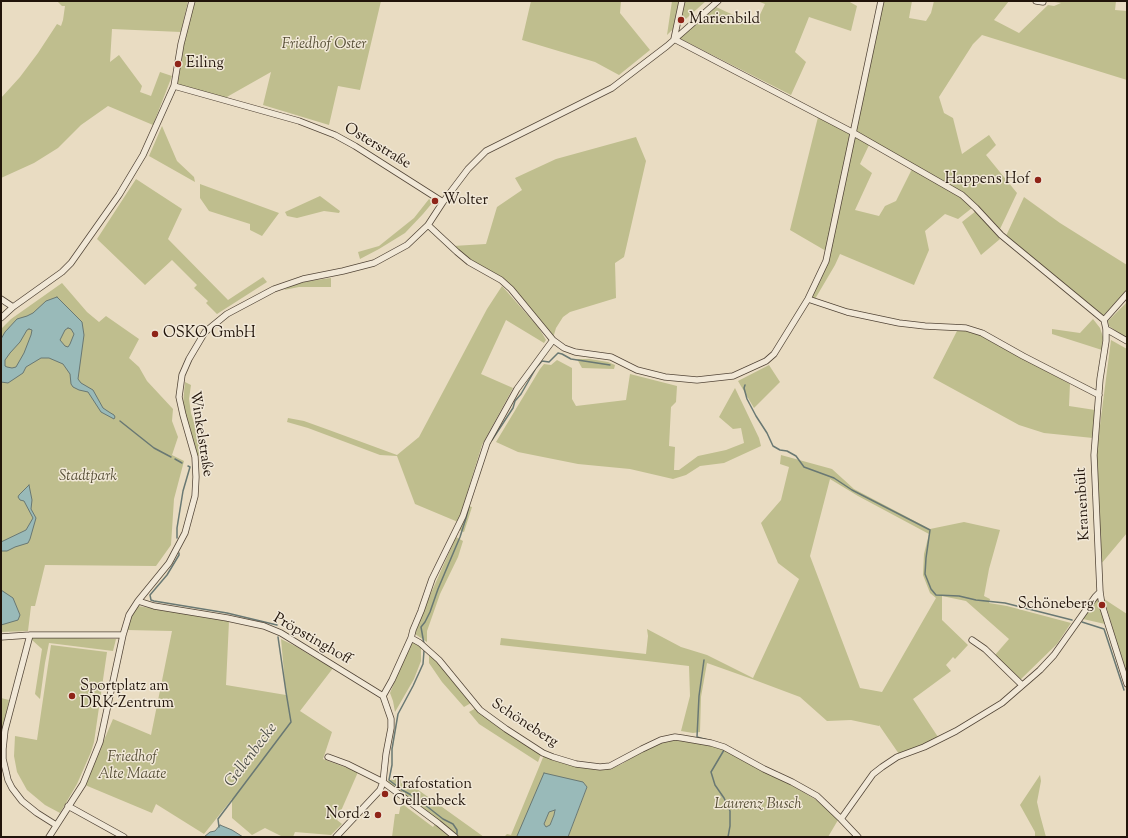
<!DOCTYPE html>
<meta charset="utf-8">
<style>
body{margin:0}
#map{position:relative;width:1128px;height:838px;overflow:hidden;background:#e9dcc2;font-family:"Sorts Mill Goudy",serif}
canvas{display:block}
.frame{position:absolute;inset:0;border:2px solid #21140a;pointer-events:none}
</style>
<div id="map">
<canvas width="1128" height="838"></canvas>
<div class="frame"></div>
</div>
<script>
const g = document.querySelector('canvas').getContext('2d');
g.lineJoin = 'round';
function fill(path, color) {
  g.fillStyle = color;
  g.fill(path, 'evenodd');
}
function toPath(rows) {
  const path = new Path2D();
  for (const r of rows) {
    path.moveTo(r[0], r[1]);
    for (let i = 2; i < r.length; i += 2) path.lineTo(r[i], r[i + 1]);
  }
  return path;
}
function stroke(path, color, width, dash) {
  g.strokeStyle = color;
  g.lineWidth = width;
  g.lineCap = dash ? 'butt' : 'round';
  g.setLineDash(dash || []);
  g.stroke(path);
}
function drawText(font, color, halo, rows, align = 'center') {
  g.font = font + ' "Sorts Mill Goudy",serif';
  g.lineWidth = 3;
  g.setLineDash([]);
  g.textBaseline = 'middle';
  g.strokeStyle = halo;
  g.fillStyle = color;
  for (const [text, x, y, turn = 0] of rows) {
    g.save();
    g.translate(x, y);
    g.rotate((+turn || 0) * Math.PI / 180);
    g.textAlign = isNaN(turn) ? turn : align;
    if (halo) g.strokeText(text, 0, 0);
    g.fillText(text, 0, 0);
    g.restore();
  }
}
fill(toPath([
 [57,1,188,1,181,32,112,29,110,62,119,55,142,86,140,92,151,96,160,72,172,76,153,125,108,106,81,125,58,148,34,163,1,178,1,98,20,77,38,53,57,24,61,26,63,20,65,6,62,6],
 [194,1,381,1,360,90,338,86,329,125,263,105,271,72,225,98,177,84,183,45],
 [531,1,621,1,620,13,650,50,619,75,595,62,522,40],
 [672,1,679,1,673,29,667,35],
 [684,1,706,1,679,25],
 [757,1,848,1,857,6,851,31,809,17,795,52,806,62,791,95,679,38,716,7,755,25,765,4],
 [883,1,912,1,909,18,926,21,931,13,934,1,1009,1,994,20,1019,33,1048,5,1054,6,1061,3,1049,1,1116,1,1115,10,1127,11,1127,80,982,35,973,44,939,97,944,113,953,118,962,154,989,135,996,145,986,155,1017,193,1000,229,979,207,964,193,855,131],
 [818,117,850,134,826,251,790,230],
 [162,126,177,161,194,177,195,182,149,156],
 [854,136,869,145,860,164,872,173,855,210,879,216,885,206,896,201,912,169,960,197,972,208,958,219,945,214,925,231,929,250,914,285,840,254,835,265,815,299,811,298,827,263],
 [636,137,646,161,624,257,615,263,616,298,570,312,563,317,556,328,553,338,512,289,470,260,453,246,486,244,497,207,522,190,515,178,556,159],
 [136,179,182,209,168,239,228,300,263,277,267,282,217,314,206,303,208,301,194,288,197,285,172,260,145,285,97,239],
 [200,184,279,213,262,236,250,230,250,224,209,211,200,198],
 [320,196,340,211,339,213,324,211,297,218,287,216,285,212],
 [1024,197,1060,223,1127,265,1127,291,1103,316,1006,236],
 [429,199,433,202,423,214,405,233,379,249,360,259,358,252,379,246,414,218],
 [976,211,1000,239,981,255,962,222],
 [331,278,331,287,299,287,284,290,292,285,309,281],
 [62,283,87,312,99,322,106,316,139,339,129,358,139,367,147,381,173,409,172,421,178,437,172,455,184,461,174,499,171,545,156,566,45,565,35,606,31,606,28,631,1,632,1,329,11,319],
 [502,286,539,328,546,340,544,343,506,320,481,374,513,388,482,445,458,522,415,504,397,456,380,455,308,428,287,422,288,418,304,421,329,430,397,455,419,437,487,309],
 [1127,302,1127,339,1109,326,1108,321],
 [1093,319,1100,328,1103,337,1102,350,1052,334,1052,329,1080,333],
 [957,331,965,331,981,335,1070,384,1069,406,1095,410,1093,438,1044,433,1019,425,933,378],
 [1111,340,1127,349,1127,533,1101,564,1096,456],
 [577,359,590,359,608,362,615,365,614,369,582,368],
 [557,360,572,368,572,399,576,406,626,400,630,374,677,386,676,402,671,407,669,446,675,447,674,470,679,470,698,456,726,450,744,443,741,428,733,429,719,417,735,388,759,438,761,446,724,463,700,466,686,475,673,479,630,469,578,464,518,452,496,442,540,369,544,364,551,365],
 [769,365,780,382,754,408,738,381],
 [185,382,191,385,189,399,191,413,202,449,199,456,196,454,183,404],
 [781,455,832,469,854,489,930,529,964,522,1000,530,989,569,984,596,990,599,989,603,1007,606,1071,623,1057,644,1020,680,995,655,1009,639,966,601,942,596,942,620,968,645,955,659,953,657,946,665,951,671,913,699,938,737,923,745,899,754,879,725,879,726,851,720,827,721,800,697,752,679,707,663,701,697,700,732,693,733,681,731,690,696,689,666,647,661,500,645,501,638,646,654,648,636,647,629,681,647,707,655,753,678,799,579,778,563,761,523,781,500,789,467,780,464],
 [830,479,858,496,929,534,924,554,923,575,930,593,936,598,882,692,860,688,810,556],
 [468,506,472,507,464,532,459,530],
 [456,537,463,541,458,557,440,594,433,614,427,631,427,642,415,634,423,611],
 [1098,599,1105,624,1083,619,1095,600],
 [1104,599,1127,614,1127,676],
 [138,606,229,621,226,685,286,695,281,639,297,647,308,654,333,668,330,672,300,711,332,732,323,759,358,772,337,820,342,824,331,835,295,832,293,837,283,837,265,828,252,835,232,818,232,799,204,834,156,804,152,813,85,785,113,719,151,735,172,631,127,630,132,614],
 [32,637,116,639,113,651,49,643,45,663,40,699,35,694,42,649,32,640],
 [412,640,421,646,421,661,414,679,395,712,393,701,390,693],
 [51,645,107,652,94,742,91,752,77,784,60,813,45,805,27,790,17,772,14,756,15,736,37,740],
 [429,653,436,660,471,703,464,707,442,682,429,663],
 [1,698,9,700,1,738],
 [476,708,494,724,541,754,538,762,479,724,469,712],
 [682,740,696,741,726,750,798,789,818,801,838,820,828,837,568,837,587,787,582,782,517,836,518,837,504,837,507,834,511,835,544,755,552,760,576,766,610,769,622,764,642,751,661,742],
 [1040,775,1041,781,1037,802,1040,815,1046,837,1035,837,1035,832,1020,805],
 [398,776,402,782,410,784,484,837,457,837,454,833,387,782],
 [401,803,433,827,435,824,452,837,392,837,395,814,399,814],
 [555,810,554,815,550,825,546,828,544,824,549,811]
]), '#bfbe8e');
const water = toPath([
 [57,297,82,322,84,335,78,379,81,383,93,390,103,408,109,412,114,415,115,417,114,419,101,412,88,392,79,390,73,387,71,384,70,374,63,364,49,358,41,358,26,367,23,373,8,383,1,382,1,339,5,332,17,319,27,316,33,313,46,301,57,297],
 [68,328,71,329,74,334,70,344,68,347,65,346,60,340,65,330,68,328],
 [29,329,32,330,31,335,24,353,16,367,12,368,7,367,5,366,5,360,10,353,20,342,27,330,29,329],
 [29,485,32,500,31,509,36,518,30,539,28,543,15,547,7,551,1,551,1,542,26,530,33,518,24,501,20,500,18,497,19,495,29,485],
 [1,590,13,598,20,615,18,620,1,625,1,590],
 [544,773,583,782,587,787,568,837,518,837,517,836,544,773],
 [555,810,554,815,550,825,546,827,544,824,549,812,555,810],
 [220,825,232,830,243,837,204,837,210,832,215,831,220,825]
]);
fill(water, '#99bab9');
stroke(water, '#697873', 1);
stroke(toPath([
 [745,385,744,388,747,399,756,416,767,433,773,446,780,450,787,451,796,456,804,467,834,478,852,490,930,530,926,558,925,574,931,589,936,595,959,596,976,600,1005,603,1072,620],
 [120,421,154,448,171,457],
 [492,440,513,408,515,401,521,394,536,368,542,361,549,362,558,353,562,354,571,359,610,365],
 [175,459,182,463],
 [177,538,177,528,183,491,190,467,188,466],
 [179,553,179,555,167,575,150,595,151,600,154,601,227,613,277,625],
 [1082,622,1104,629,1124,690],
 [424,644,421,627,425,622,430,612,438,589,460,537,466,518,469,506],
 [424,651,423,664,413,686,398,714,392,749,392,765,389,780,402,790,415,797,443,819,453,824,457,830,457,834],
 [704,660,699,696,697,737,708,740],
 [724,750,711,772,715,785,724,798,730,811,730,826,728,837],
 [219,827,218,819,291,722,286,692,278,637]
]), '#697873', 1.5);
const minor = toPath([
 [1036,1,1043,2],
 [674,39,852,132,962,195,976,208,1001,235,1104,320,1106,329,1106,341,1100,379,1094,455,1100,592,1102,605,1127,684],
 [674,39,682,1],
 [174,86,299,121,335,135,355,146,443,202],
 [428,225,457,252,469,262,501,280,511,289,553,340,564,348,575,352,611,357,637,370,665,377,697,380,733,376,766,361,774,354,808,299,826,261,881,1],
 [1,299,13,307],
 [808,299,847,312,899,323,925,326,966,328,982,333,1023,356,1099,395],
 [1,318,13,307,62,272,71,263,119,195,143,155,174,86,181,44,192,1],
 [1104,320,1127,294],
 [1106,329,1127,341],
 [138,601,154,606,227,618,264,626,281,633,383,696,391,719,391,728,386,754,383,782,380,790,336,837],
 [30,635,5,730,3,749,3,759,8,780,12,788,22,801,37,813,56,825],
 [1,637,30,635,123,635],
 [411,638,420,643,439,660,480,710,506,729,543,753,553,757,576,764,600,767,610,766,642,749,661,740,675,737,682,738,711,743,724,747,764,769,792,782,817,796,841,819,858,837],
 [972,640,985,649,1022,685],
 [383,696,392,680,411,638,413,630,421,611,432,579,463,516,487,443,517,389,553,340],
 [328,757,347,764,383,782,438,823,455,837],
 [68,806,124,837],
 [841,819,873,774,882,767,897,757,924,747,956,731,1002,703,1040,670,1054,655,1095,597,1100,592],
 [49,837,83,784,100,742,123,635,129,615,138,601,169,563,185,533,195,496,196,477,195,457,183,415,179,397,182,375,189,359,205,332,227,314,274,289,303,279,343,271,374,263,407,245,428,225,443,202,468,169,486,151,612,88,667,46,718,1]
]);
stroke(minor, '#534638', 7);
stroke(minor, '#f1e8d7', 5.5);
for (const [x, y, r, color] of [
 [681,20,4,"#8f2418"],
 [178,64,4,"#8f2418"],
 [1038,180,4,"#8f2418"],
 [435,201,4,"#8f2418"],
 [155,334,4,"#8f2418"],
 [1102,605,4,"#8f2418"],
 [72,696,4,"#8f2418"],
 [385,794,4,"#8f2418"],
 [378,815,4,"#8f2418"]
]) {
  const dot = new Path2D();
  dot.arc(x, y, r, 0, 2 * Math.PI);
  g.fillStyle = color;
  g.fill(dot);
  stroke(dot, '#f1e8d7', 1.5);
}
drawText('15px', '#21140a', '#f1e8d7', [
 ["Marienbild",689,20],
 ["Eiling",186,64],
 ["Happens Hof",1030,180,"right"],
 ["Wolter",443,201],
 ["OSKO GmbH",163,334],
 ["Schöneberg",1094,605,"right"],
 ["Sportplatz am",80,687],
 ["DRK-Zentrum",80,704],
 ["Trafostation",393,785],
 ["Gellenbeck",393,802],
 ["Nord 2",370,815,"right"]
], 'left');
drawText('italic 15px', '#585038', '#f1e8d7', [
 ["Friedhof Oster",324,45],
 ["Stadtpark",88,477],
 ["Friedhof",132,758],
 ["Alte Maate",132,775],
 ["Laurenz Busch",758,805]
]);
drawText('15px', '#21140a', '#f1e8d7', [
 ["Osterstraße",377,147,31],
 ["Winkelstraße",200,434,81],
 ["Kranenbült",1084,504,-93],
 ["Pröpstinghoff",312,640,30],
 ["Schöneberg",524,724,33]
]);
drawText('italic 16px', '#4b4e47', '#f1e8d7', [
 ["Gellenbecke",252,756,-53]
]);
</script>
